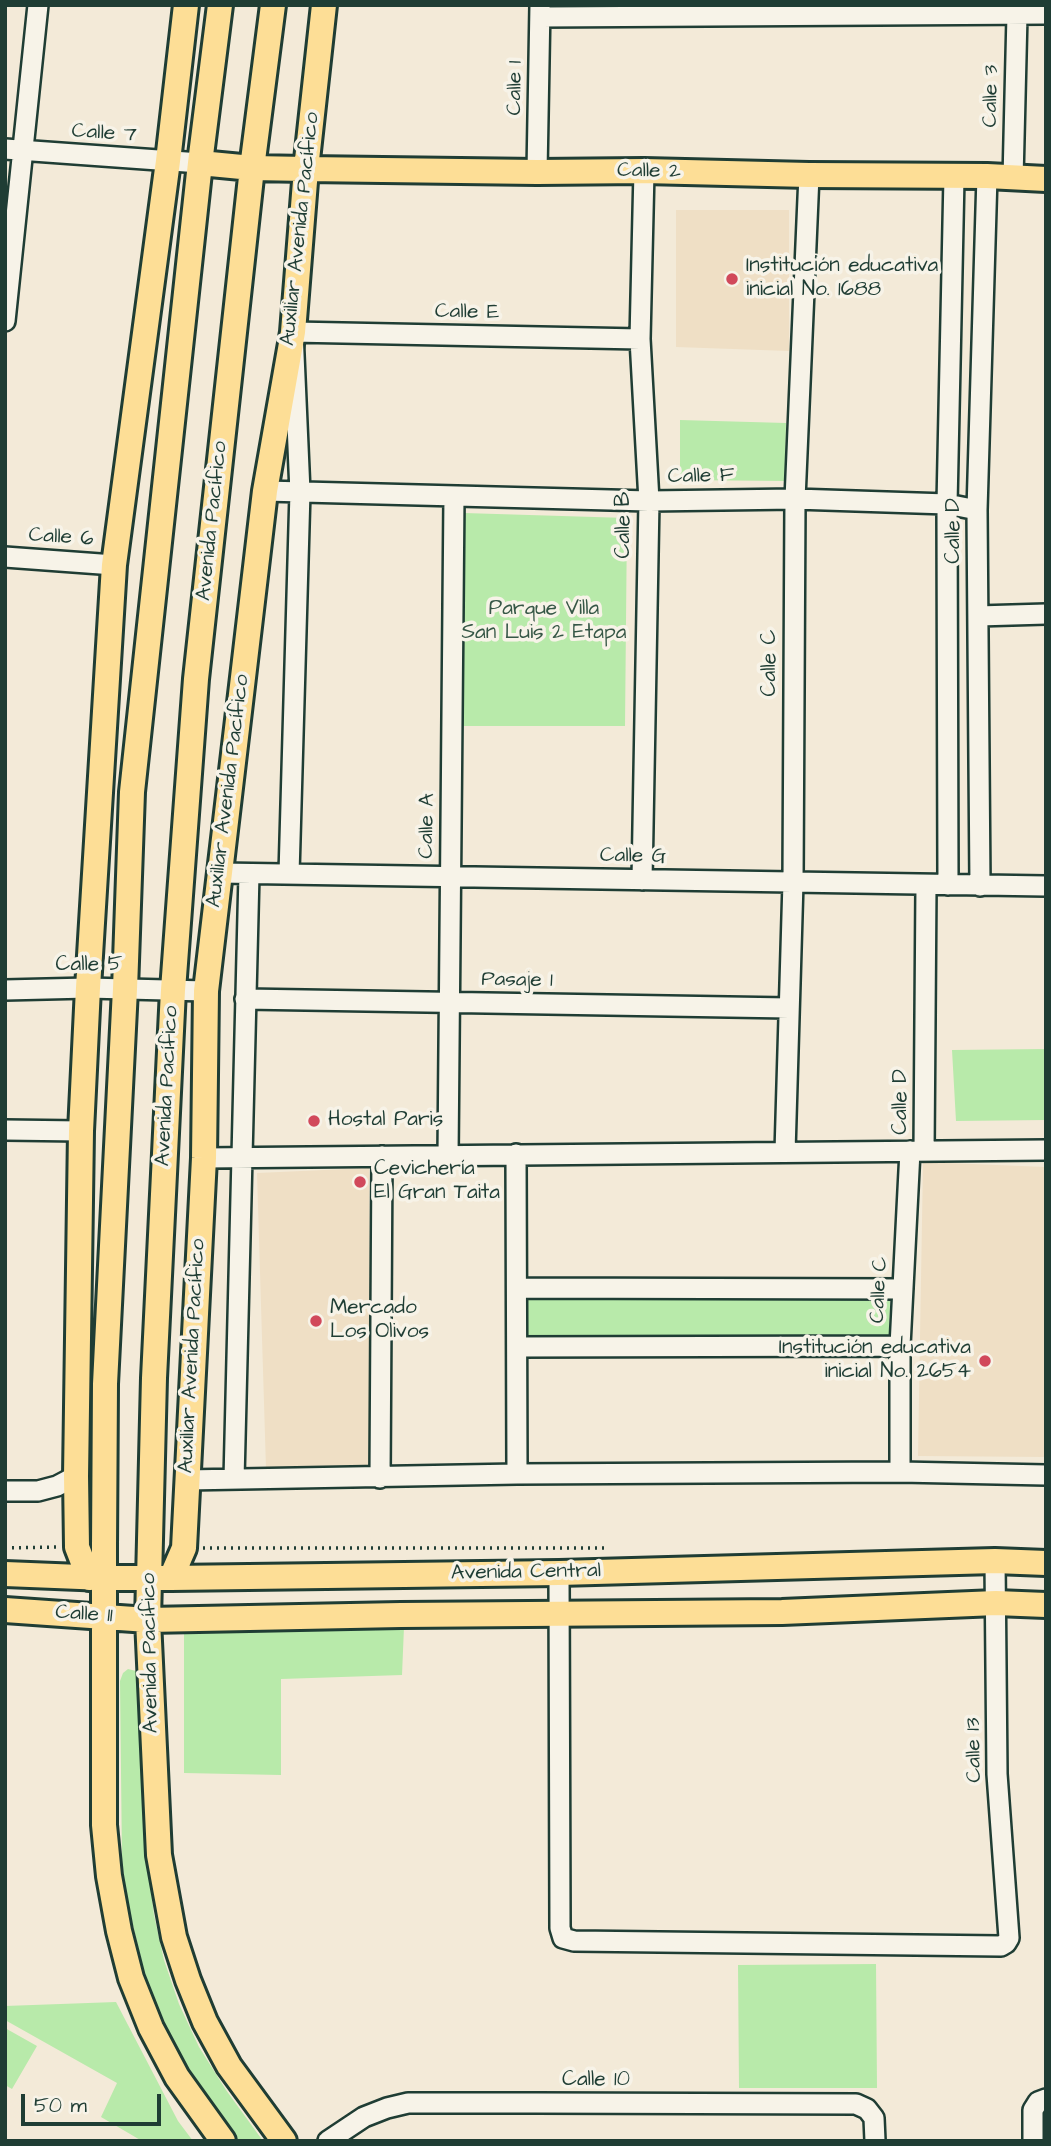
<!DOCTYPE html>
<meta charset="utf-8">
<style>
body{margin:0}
#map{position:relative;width:1051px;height:2146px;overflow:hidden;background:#f3ead8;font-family:"Architects Daughter",sans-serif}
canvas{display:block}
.frame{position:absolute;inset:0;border:7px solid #1f3d34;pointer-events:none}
.scale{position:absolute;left:21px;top:2094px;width:140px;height:32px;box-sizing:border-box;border:4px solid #1f3d34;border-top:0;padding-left:9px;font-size:21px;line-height:24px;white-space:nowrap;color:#1f3d34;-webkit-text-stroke:5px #f7f3e8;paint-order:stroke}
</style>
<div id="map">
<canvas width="1051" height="2146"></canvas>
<div class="frame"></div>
<div class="scale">50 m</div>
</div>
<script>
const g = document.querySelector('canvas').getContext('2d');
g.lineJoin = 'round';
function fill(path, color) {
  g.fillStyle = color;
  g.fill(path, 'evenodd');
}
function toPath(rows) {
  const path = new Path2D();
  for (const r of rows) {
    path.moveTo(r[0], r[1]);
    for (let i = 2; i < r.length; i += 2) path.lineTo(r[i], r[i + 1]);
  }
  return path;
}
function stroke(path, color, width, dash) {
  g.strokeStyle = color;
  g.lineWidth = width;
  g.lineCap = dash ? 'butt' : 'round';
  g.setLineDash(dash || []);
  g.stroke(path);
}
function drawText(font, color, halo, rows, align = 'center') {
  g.font = font + ' "Architects Daughter",sans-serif';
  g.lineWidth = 7;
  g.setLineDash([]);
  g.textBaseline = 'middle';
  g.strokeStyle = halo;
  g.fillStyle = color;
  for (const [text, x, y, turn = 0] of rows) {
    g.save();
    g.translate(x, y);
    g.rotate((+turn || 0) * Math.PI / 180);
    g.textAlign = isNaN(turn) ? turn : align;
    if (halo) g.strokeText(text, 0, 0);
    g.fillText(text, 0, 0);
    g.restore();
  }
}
fill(toPath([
 [676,210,789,210,789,351,676,347],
 [923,1162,1046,1167,1046,1457,918,1456],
 [369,1168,371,1468,266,1469,257,1173]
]), '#efdfc5');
fill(toPath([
 [680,420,786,423,785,481,680,480],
 [464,513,627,518,625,726,461,726],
 [1046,1049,1046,1120,956,1121,952,1050],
 [525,1294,890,1301,889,1336,524,1340],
 [404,1627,402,1675,281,1679,281,1775,184,1773,184,1630],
 [128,1669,136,1671,142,1677,145,1745,144,1809,148,1864,154,1915,164,1960,179,2004,199,2047,226,2090,263,2141,233,2141,205,2102,164,2030,149,1993,127,1900,122,1862,120,1681,123,1673],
 [876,1964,877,2088,739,2088,738,1965],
 [116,2002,178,2121,193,2141,142,2141,101,2117,117,2083,5,2020,5,2006],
 [5,2028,37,2046,12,2089,5,2085]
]), '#b8eaaa');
const minor = toPath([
 [540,17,1046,14],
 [5,149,200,163],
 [537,172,540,5],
 [1013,179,1017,15],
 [5,321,38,5],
 [265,491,649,501,795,499,947,504,977,510],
 [5,557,114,565],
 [978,616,1046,614],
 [220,873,1046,886],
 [289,874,300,492,293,332,640,339],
 [642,880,649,501,640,339,644,171],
 [948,885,947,504,954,177],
 [980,886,977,510,987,176],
 [5,990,88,988,206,991],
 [245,999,789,1008],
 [5,1130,81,1131],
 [924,1151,926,885],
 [785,1152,793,882,795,499,809,175],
 [516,1154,517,1474],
 [448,1156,454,496],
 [204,1158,1046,1150],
 [517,1288,903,1289],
 [517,1347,900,1346],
 [900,1472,900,1346,910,1151],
 [380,1478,382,1156],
 [234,1479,249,874],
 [186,1480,517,1474,900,1472,1046,1475],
 [5,1491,38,1491,57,1486,76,1476],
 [559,1573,560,1928,563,1938,574,1941,1001,1946,1006,1943,1009,1938,997,1774,995,1561],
 [328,2141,364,2117,387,2108,408,2103,536,2103,856,2104,867,2109,874,2118,875,2141],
 [1033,2141,1033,2110,1038,2102,1046,2099]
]);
const major = toPath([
 [220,5,200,163,132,792,125,989,105,1384,104,1547,104,1825,109,1876,119,1931,131,1978,151,2028,177,2077,223,2141],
 [273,5,252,168,196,679,173,990,154,1378,148,1620,159,1855,174,1937,188,1980,205,2022,229,2066,284,2141],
 [200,163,252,168,306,169,537,172,644,171,809,175,987,176,1046,179],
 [5,1574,105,1578,171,1578,559,1573,995,1561,1046,1563],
 [89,1578,77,1547,76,1476,81,1131,88,988,114,565,168,161,186,5],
 [171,1578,184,1548,204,1158,206,991,265,491,293,332,306,169,324,5],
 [5,1610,148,1620,401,1615,782,1612,996,1603,1046,1605]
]);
stroke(minor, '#1f3d34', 24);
stroke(major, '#1f3d34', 30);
stroke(toPath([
 [5,1548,56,1547],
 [203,1548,609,1548]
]), '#1f3d34', 3.5, [2, 5]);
stroke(minor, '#f7f3e8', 19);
stroke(major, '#fdde96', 24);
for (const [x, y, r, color] of [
 [732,279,7,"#d1495b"],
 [314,1121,7,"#d1495b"],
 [360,1182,7,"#d1495b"],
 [316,1321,7,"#d1495b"],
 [985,1361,7,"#d1495b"]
]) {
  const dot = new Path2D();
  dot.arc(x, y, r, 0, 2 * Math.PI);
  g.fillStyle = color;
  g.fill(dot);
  stroke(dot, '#f7f3e8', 2.5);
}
drawText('21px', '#1f3d34', '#f7f3e8', [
 ["Calle 1",516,88,-89],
 ["Calle 3",992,96,-89],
 ["Calle 7",104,134,4],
 ["Calle 2",649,172,1],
 ["Auxiliar Avenida Pacífico",301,229,-84],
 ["Calle E",467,313,1],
 ["Calle F",701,477,-1],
 ["Avenida Pacífico",213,521,-84],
 ["Calle B",625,525,-90],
 ["Calle D",955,531,-90],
 ["Calle 6",61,538,4],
 ["Calle C",771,663,-90],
 ["Auxiliar Avenida Pacífico",229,791,-83],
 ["Calle A",428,826,-89],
 ["Calle G",633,857,1],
 ["Calle 5",89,966],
 ["Pasaje 1",517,981,1],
 ["Avenida Pacífico",168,1086,-87],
 ["Calle D",902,1102,-90],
 ["Calle C",880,1290,-87],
 ["Auxiliar Avenida Pacífico",193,1356,-87],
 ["Avenida Central",526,1573,-1],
 ["Calle 11",84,1615,4],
 ["Avenida Pacífico",151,1653,-91],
 ["Calle 13",975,1750,-91],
 ["Calle 10",596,2081]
]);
drawText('21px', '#1f3d34', '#f7f3e8', [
 ["Institución educativa",746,267],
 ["inicial No. 1688",746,291],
 ["Hostal Paris",328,1121],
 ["Cevichería",374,1170],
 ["El Gran Taita",374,1194],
 ["Mercado",330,1309],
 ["Los Olivos",330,1333],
 ["Institución educativa",971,1349,"right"],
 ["inicial No. 2654",971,1373,"right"]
], 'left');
drawText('21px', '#365746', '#f7f3e8', [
 ["Parque Villa",544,610],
 ["San Luis 2 Etapa",544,634]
]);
</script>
